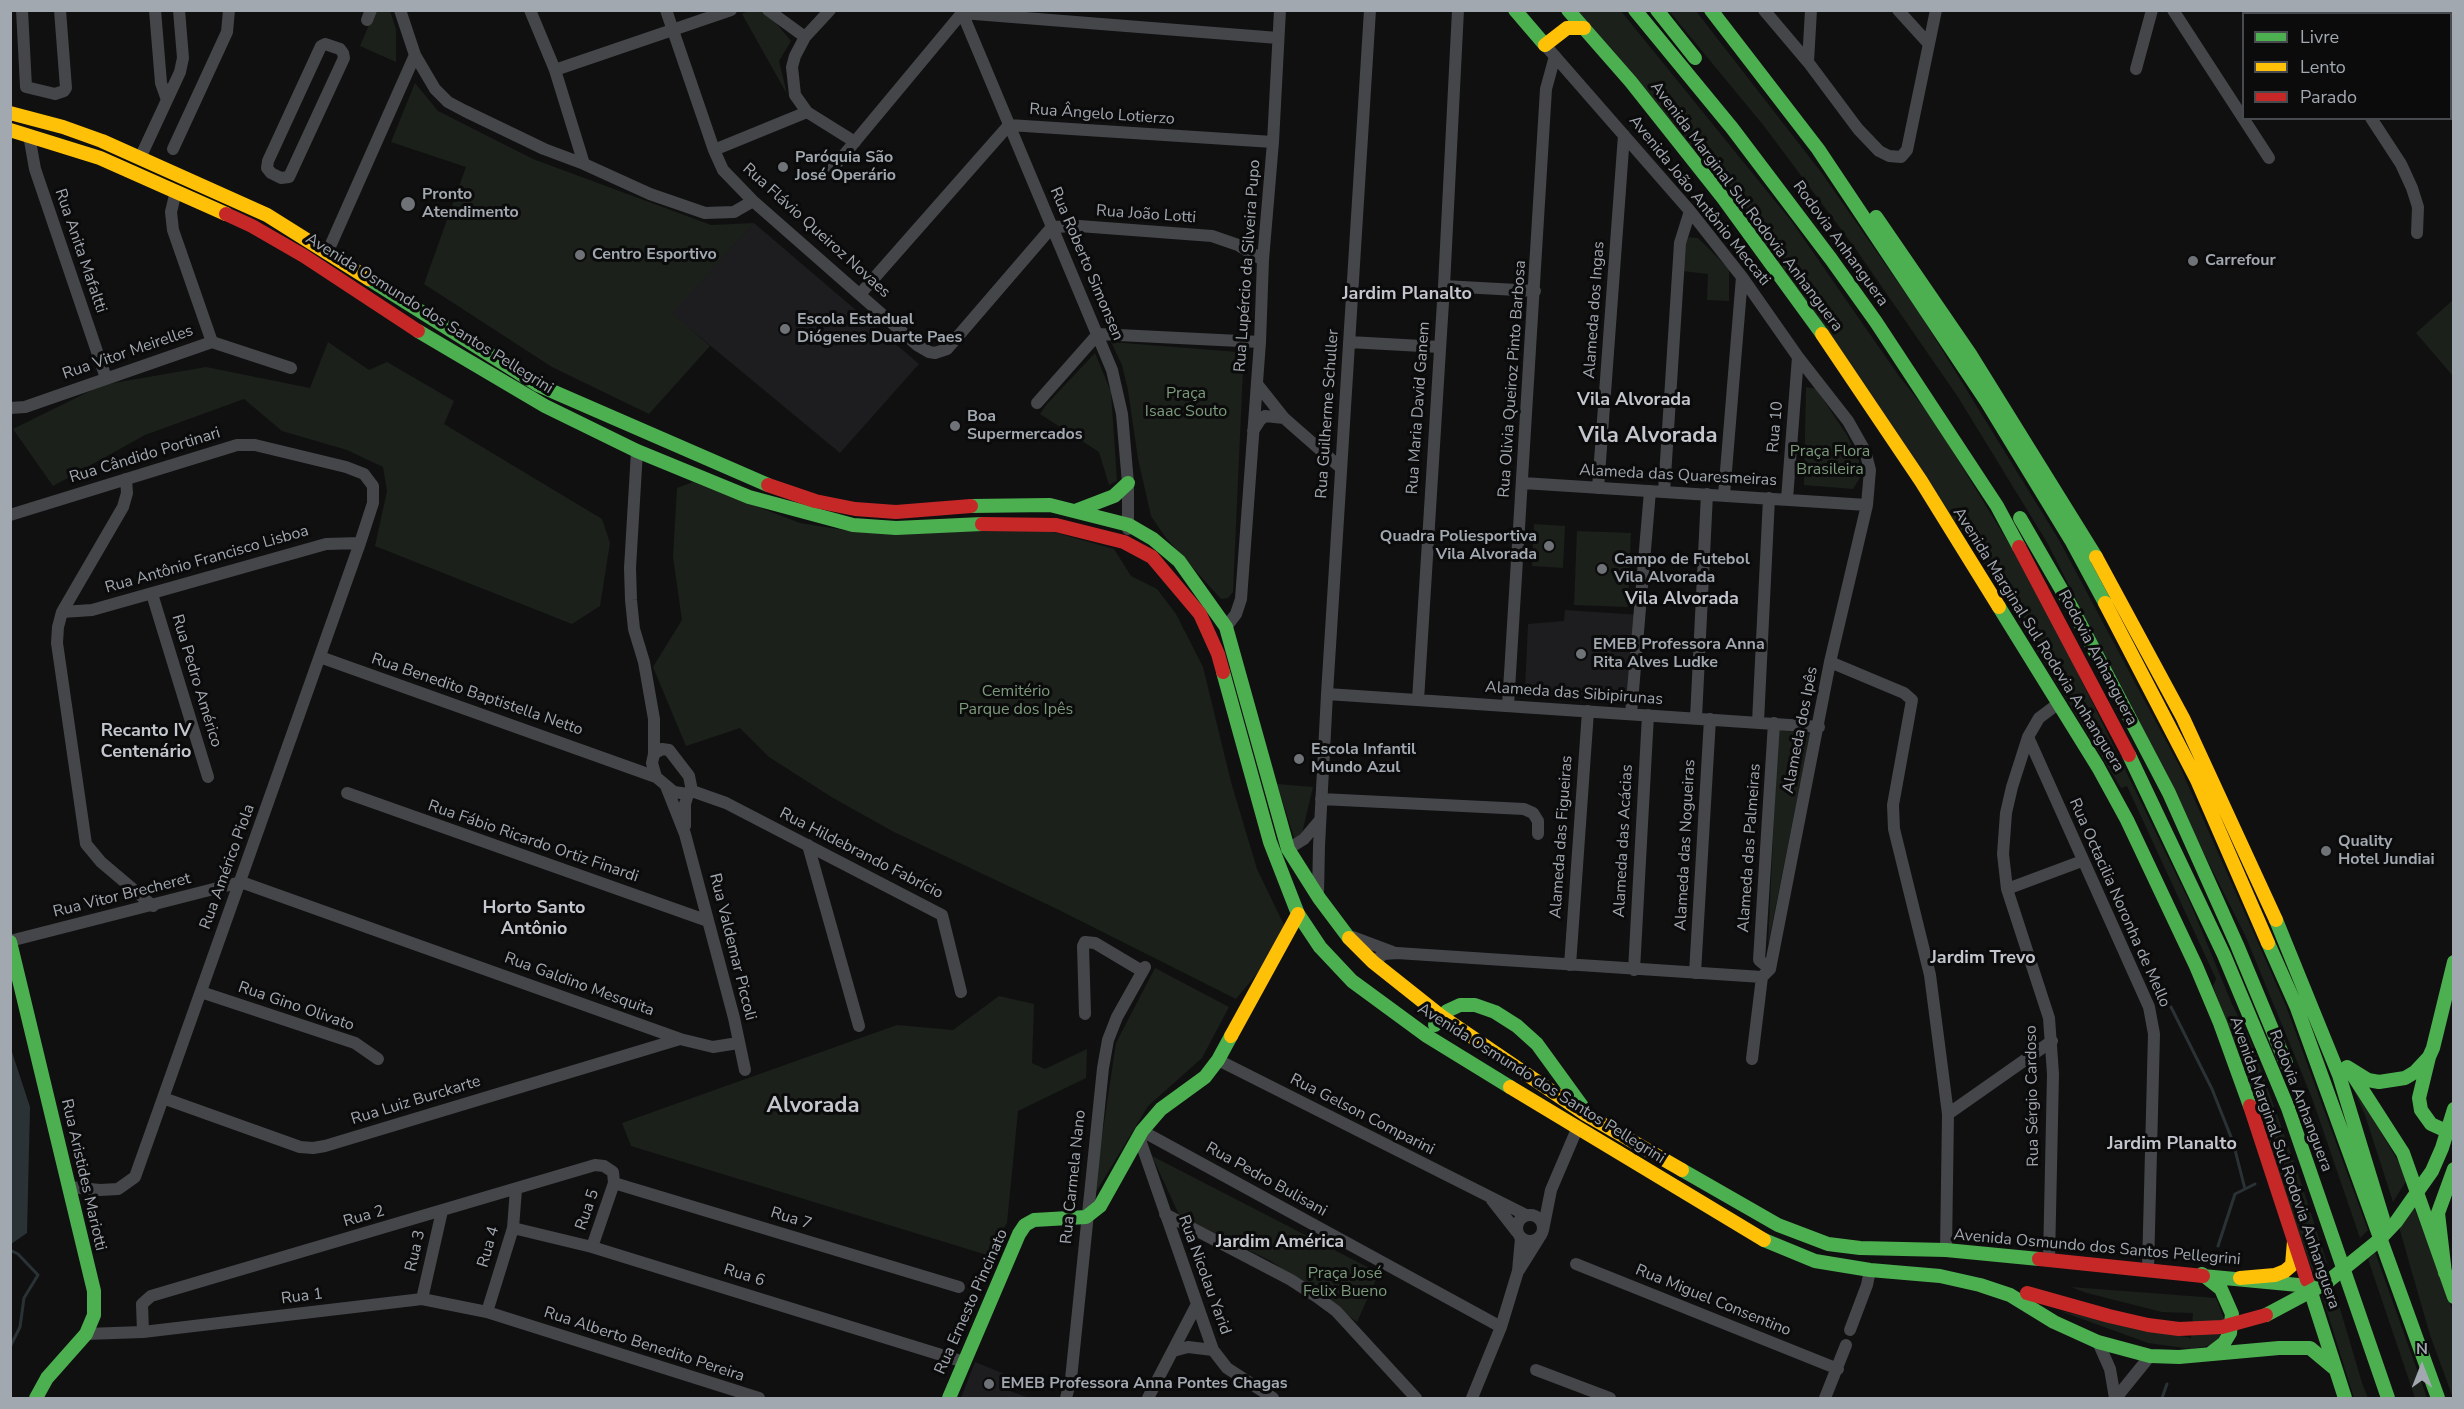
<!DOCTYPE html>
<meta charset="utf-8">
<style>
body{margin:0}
#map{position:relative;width:2464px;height:1409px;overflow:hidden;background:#101011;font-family:"Nunito Sans",sans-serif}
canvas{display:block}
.frame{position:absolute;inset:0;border:12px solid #a2a8b0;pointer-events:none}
.legend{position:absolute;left:2242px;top:12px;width:210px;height:108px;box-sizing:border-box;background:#0b0b0c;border:2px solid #474a4e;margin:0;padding:8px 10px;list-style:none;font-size:18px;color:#a2a8b0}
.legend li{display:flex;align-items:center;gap:12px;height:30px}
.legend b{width:30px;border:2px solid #474a4e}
.north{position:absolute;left:2392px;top:1337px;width:60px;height:60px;-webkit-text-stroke:4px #0b0b0c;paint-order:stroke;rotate:0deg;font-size:16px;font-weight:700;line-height:24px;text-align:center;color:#a2a8b0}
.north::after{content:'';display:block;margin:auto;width:21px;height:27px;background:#a2a8b0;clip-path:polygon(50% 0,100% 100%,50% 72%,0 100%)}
</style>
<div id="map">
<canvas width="2464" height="1409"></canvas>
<div class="frame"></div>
<ul class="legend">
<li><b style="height:8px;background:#4caf50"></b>Livre</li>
<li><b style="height:8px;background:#ffc107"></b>Lento</li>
<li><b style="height:8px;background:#c62828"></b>Parado</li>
</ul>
<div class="north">N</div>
</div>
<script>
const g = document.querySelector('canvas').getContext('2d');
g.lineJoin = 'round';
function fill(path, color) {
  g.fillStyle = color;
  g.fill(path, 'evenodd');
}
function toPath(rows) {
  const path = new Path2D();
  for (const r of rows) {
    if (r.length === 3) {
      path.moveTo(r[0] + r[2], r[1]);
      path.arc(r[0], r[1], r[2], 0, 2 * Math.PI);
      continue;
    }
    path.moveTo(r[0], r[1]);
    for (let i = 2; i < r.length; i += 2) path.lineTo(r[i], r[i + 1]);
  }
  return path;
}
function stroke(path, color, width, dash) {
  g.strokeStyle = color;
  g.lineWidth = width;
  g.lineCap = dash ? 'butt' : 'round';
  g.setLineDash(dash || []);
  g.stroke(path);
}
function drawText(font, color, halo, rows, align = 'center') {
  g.font = font + ' "Nunito Sans",sans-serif';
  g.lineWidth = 6;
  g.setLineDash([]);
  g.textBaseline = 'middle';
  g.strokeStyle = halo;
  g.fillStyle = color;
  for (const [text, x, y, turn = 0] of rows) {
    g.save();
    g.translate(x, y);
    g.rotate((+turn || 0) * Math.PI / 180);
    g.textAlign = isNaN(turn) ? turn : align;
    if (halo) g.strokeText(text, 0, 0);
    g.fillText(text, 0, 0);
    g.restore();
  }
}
fill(toPath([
 [754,223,919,364,840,453,671,313],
 [1565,610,1640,615,1627,695,1621,698,1531,696,1525,688,1528,624,1564,621],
 [975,1362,1012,1377,1010,1391,1029,1398,961,1398]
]), '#1d1d1f');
fill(toPath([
 [375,11,390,11,396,29,396,62,360,46],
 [748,11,759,11,770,16,791,41,779,61,787,94,742,14],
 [1577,11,1621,11,1792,222,1899,376,1933,419,2039,593,2191,905,2232,1004,2249,1037,2298,1173,2327,1263,2313,1273,2213,986,2216,979,2127,786,2121,788,1971,543],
 [1669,11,1696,11,1821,172,1920,314,2059,540,2181,769,2286,1006,2368,1230,2360,1238,2312,1098,2245,935,2048,544,1958,397,1855,248,1764,126],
 [415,83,438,111,533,159,711,225,754,223,672,313,710,346,649,414,552,367,424,284,466,167,391,142],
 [1685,237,1698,238,1729,269,1729,301,1707,300,1708,274,1682,271],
 [2453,300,2453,376,2416,333],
 [328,342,369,370,387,362,454,401,444,424,602,519,610,543,600,606,572,624,375,546,387,491,383,467,347,450,282,431,244,399,145,435,53,486,13,429,102,385,206,367,310,388],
 [1111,342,1238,352,1243,369,1233,592,1228,598,1221,599,1166,538,1151,516,1138,459,1128,390,1122,365],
 [1095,353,1111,392,1117,481,1109,485,1099,452,1040,414,1046,405],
 [1806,387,1816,389,1847,435,1859,461,1861,476,1853,489,1804,485],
 [693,482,800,523,850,531,1050,531,1114,549,1131,576,1157,589,1176,614,1203,667,1231,782,1257,869,1284,925,1265,964,1236,999,1057,909,894,832,833,798,769,757,740,728,686,746,653,667,682,620,673,557,677,488],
 [1534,524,1565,526,1563,568,1532,566],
 [1577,531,1631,533,1628,607,1574,605],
 [1778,730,1810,734,1768,945],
 [1277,784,1313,787,1298,850],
 [1155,968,1229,1007,1202,1058,1148,1106,1093,1197,1116,1043],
 [999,996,1034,1004,1032,1063,1045,1069,1087,1049,1086,1078,1018,1111,1007,1223,987,1255,631,1146,622,1123,897,1025,953,1030],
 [2347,1075,2408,1178,2393,1202,2365,1115],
 [1152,1156,1379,1273,1357,1322,1271,1261,1180,1217],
 [2414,1207,2453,1312,2453,1398,2430,1335,2399,1227],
 [2375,1252,2427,1398,2415,1398,2368,1259],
 [2333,1285,2362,1383,2368,1398,2354,1398,2321,1292],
 [2071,1287,2216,1298,2225,1321,2217,1344,2191,1349,2148,1343,2060,1311,2191,1338,2193,1313,2162,1312,2087,1293]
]), '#1b201b');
fill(toPath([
 [10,1046,30,1107,27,1233,11,1244]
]), '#2a3236');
stroke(toPath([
 [2171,1007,2212,1089,2233,1142,2245,1189],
 [2218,1246,2235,1194,2255,1184],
 [10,1250,18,1254,38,1275,24,1298,20,1327,10,1347],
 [2162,1398,2167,1384]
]), '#2a3236', 3);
stroke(toPath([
 [22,10,26,87,55,94,64,91,66,88,60,10],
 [155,10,161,83,167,100,180,72,183,58,179,10],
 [400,10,415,55,435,89,448,102,465,111,544,149,584,164,650,194,705,213,734,212,753,201],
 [530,10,555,70,584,164],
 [666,10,714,150,723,170,753,201,917,345,929,352,935,353,947,349,1052,227,1079,226,1212,236,1238,245,1263,260],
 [768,10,805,37],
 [830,10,805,37,795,56,792,67,795,95,807,112,855,142],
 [961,10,1112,370,1122,414,1128,483,1128,529],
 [1764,10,1808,62,1858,129,1879,151,1889,156,1901,157,1907,150,1936,10],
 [1898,10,1928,43],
 [2173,10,2269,158],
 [2302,10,2303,14],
 [367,20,371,10],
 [325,44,340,49,343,53,344,58,289,177,281,178,271,173,267,168,268,161,321,46,325,44],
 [1545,45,1690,211,1742,277,1798,357,1848,421,1865,451,1870,470,1867,505,1830,662,1770,969,1762,977,1752,1059],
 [1808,62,1811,10],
 [2136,69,2152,10],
 [555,70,731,10],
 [2371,118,2401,164,2412,188,2418,207,2417,233],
 [29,135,35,169,106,378],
 [173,149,227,32,229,10],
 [714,150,807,112],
 [140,158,167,100],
 [833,168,962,13,1278,38],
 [176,191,171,212,173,230,212,342],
 [328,251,415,55],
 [1444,286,1535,291],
 [861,293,1009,125,1273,142],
 [1098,334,1260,342],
 [1349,342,1440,347],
 [1257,384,1284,418,1341,468],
 [1037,403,1098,334],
 [10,408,25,407,212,342,291,368],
 [1253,431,1260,420,1265,416,1284,418],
 [637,451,630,568,631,600,634,629,644,662,654,719,654,754],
 [126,479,127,493,123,507,62,612,58,627,57,643,86,844,101,862,153,906],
 [1523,483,1867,505],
 [1598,488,1624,135],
 [1664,492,1680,243,1690,211],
 [1724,495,1742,277],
 [1787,499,1798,357],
 [10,515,237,445,255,445,346,467,364,474,373,486,373,503,360,543,135,1177,118,1189,100,1190,70,1187],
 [152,594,208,777],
 [62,612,92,610,326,544,360,543],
 [1226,627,1236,614,1241,599,1260,342,1263,260,1273,142,1280,10],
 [320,657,656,777],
 [1830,662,1904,693,1912,700,1893,805,1894,829,1930,975,1948,1114,1946,1250],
 [1327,694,1819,727],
 [1418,700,1444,286,1458,10],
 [1508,706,1546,89,1555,56],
 [1631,714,1650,491],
 [1696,718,1707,494],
 [1758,722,1769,498],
 [2028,737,2149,1007,2154,1034,2148,1269],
 [662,749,669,750,689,776,692,791,688,794,674,792,656,777,652,763,654,754,662,749],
 [666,786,685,834,734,1018,745,1070],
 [692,791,726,803,942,915,961,992],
 [347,793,708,921],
 [1321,799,1524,809,1533,813,1538,821,1538,834],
 [685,826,685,804,688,794],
 [808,845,859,1026],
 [1288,849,1304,839,1320,820],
 [2007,889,2082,861],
 [1318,894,1319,846,1327,694,1370,10],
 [1353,937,1393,952],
 [10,941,241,882,680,1039,713,1047,738,1043],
 [1373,962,1384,954,1397,953,1762,977],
 [1570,965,1588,711],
 [1770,969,1759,960,1774,723],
 [1634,970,1648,715],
 [1695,973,1710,719],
 [201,992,355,1043,378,1059],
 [1085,1014,1083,946,1085,942,1095,943,1142,971],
 [1218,1060,1526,1215],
 [163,1098,300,1147,313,1148,325,1146,680,1039],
 [1948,1114,2052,1041],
 [1142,1131,1501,1327],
 [1139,1137,1213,1350,1227,1368,1273,1398],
 [614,1183,959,1287],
 [1492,1200,1517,1232],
 [1165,1214,1291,1280,1317,1297,1336,1311,1416,1398],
 [1530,1228,13],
 [513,1228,592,1247,964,1362],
 [1543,1230,1551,1190,1577,1129],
 [2049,1260,2053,1074,2049,1018,2007,889,2003,854,2006,813,2012,787,2028,737,2039,718,2059,703],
 [1576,1264,1838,1369],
 [1519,1270,1539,1238],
 [422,1299,442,1211],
 [487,1312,513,1228,516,1189],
 [1850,1330,1867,1285,1870,1270],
 [143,1332,142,1304,151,1296,595,1165,604,1166,613,1172,614,1183,592,1247],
 [86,1334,143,1332,422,1299,487,1312,759,1398],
 [2098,1342,2110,1369,2115,1398],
 [1173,1351,1188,1347,1213,1350],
 [1536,1370,1610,1398],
 [1066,1398,1071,1379,1103,1068,1108,1040,1117,1017,1145,967],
 [1148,1398,1196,1306],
 [1472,1398,1501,1327,1518,1271,1521,1238],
 [1825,1398,1846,1345],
 [2116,1398,2150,1356]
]), '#444649', 12);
stroke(toPath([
 [1515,10,1545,45],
 [1568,10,1631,82,1723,198,1822,334],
 [1635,10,1732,128,1831,259,1876,322,1997,506,2019,547],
 [1657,10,1695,58],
 [1711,10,1818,149,1987,402,2071,540,2105,603],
 [2428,10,2430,14],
 [2450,42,2454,47],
 [1876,217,1970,354,2096,557],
 [369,279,538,385,768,485],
 [418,331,545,406,637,451,749,497,853,525,896,528,982,524],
 [971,506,1050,505,1129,525,1153,539,1179,561,1226,627,1288,849,1319,898,1349,938],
 [1075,511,1114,496,1128,483],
 [2020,518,2072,608,2169,793,2237,945,2286,1063],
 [1999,607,2098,767,2127,820,2196,966,2220,1023,2250,1106],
 [1223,672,1270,842,1298,914,1320,947,1352,981,1427,1036,1510,1087],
 [2129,755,2224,955,2288,1108,2388,1398],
 [2276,920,2339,1075,2383,1219],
 [10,942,94,1291,94,1315,86,1334,47,1378,36,1398],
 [2268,943,2297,1008,2438,1398],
 [1435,1025,1447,1011,1460,1005,1475,1005,1495,1012,1517,1026,1537,1044,1582,1106],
 [2429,1057,2419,1098,2421,1110,2431,1124,2442,1129,2454,1129],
 [2347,1067,2368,1080,2379,1082,2405,1078,2415,1072,2429,1057,2433,1048,2454,962],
 [2349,1069,2403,1153,2454,1297],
 [1682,1170,1778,1225,1828,1244,1860,1248,1946,1250,2039,1259],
 [1764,1240,1815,1261,1870,1270,1940,1276,1980,1285,2010,1295,2054,1322,2098,1342,2150,1356,2179,1357,2279,1348,2310,1348,2334,1368],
 [2445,1273,2438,1213,2454,1169],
 [2202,1274,2221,1289,2232,1314,2230,1333,2224,1343,2211,1353],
 [2203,1276,2309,1286],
 [2307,1280,2345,1398],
 [949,1398,1019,1234,1025,1225,1034,1220,1086,1217,1100,1206,1142,1131,1161,1109,1205,1077,1218,1060,1231,1036]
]), '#4caf50', 14);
stroke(toPath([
 [1545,45,1567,28,1584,28],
 [10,113,63,127,102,141,267,215,369,279],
 [10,130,100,158,226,214],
 [1822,334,1921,481,1999,607],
 [2096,557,2183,718,2276,920],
 [2105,603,2197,780,2268,943],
 [1349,938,1373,962,1441,1016,1585,1114,1682,1170],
 [1231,1036,1298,914],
 [1510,1087,1764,1240],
 [2240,1278,2275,1275,2285,1271,2292,1265,2294,1241]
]), '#ffc107', 14);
stroke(toPath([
 [226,214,252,226,304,256,418,331],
 [768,485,815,501,855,509,896,512,971,506],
 [982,524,1056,525,1124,542,1152,557,1200,614,1218,654,1223,672],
 [2019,547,2129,755],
 [2250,1106,2307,1280],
 [2039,1259,2203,1276]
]), '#c62828', 14);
stroke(toPath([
 [2266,1315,2326,1283,2378,1241,2396,1222,2432,1171,2442,1148,2454,1109]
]), '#4caf50', 14);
stroke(toPath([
 [2027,1293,2109,1316,2148,1325,2179,1329,2222,1327,2266,1315]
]), '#c62828', 14);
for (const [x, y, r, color] of [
 [783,167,6,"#6f7378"],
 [408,204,8,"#6f7378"],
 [580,255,6,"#6f7378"],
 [2193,261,6,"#6f7378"],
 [785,329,6,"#6f7378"],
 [955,426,6,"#6f7378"],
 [1549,546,6,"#6f7378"],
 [1602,569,6,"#6f7378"],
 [1581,654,6,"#6f7378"],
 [1299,759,6,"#6f7378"],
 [2326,851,6,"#6f7378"],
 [989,1384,6,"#6f7378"]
]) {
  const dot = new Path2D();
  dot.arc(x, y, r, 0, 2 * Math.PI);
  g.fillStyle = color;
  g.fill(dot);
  stroke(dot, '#0b0b0c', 2);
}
drawText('16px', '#a2a8b0', '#0b0b0c', [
 ["Rua Ângelo Lotierzo",1102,115,4],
 ["Avenida João Antônio Meccati",1699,201,51],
 ["Avenida Marginal Sul Rodovia Anhanguera",1746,207,53],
 ["Rua João Lotti",1146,215,4],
 ["Rua Flávio Queiroz Novaes",816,231,42],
 ["Rodovia Anhanguera",1840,244,54],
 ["Rua Anita Mafaltti",80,251,71],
 ["Rua Roberto Simonsen",1086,264,67],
 ["Rua Lupércio da Silveira Pupo",1248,266,-86],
 ["Alameda dos Ingas",1595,310,-86],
 ["Avenida Osmundo dos Santos Pellegrini",429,314,32],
 ["Rua Vitor Meirelles",128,353,-19],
 ["Rua Olivia Queiroz Pinto Barbosa",1513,379,-86],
 ["Rua Maria David Ganem",1419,408,-86],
 ["Rua Guilherme Schuller",1328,414,-86],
 ["Rua 10",1776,427,-85],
 ["Rua Cândido Portinari",145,456,-17],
 ["Alameda das Quaresmeiras",1678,476,3],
 ["Rua Antônio Francisco Lisboa",207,560,-16],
 ["Avenida Marginal Sul Rodovia Anhanguera",2038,640,58],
 ["Rodovia Anhanguera",2097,658,62],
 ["Rua Pedro Américo",196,681,73],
 ["Alameda das Sibipirunas",1574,694,4],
 ["Rua Benedito Baptistella Netto",477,695,19],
 ["Alameda dos Ipês",1801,730,-79],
 ["Alameda das Figueiras",1562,837,-86],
 ["Alameda das Acácias",1624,841,-87],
 ["Rua Fábio Ricardo Ortiz Finardi",533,842,19],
 ["Alameda das Nogueiras",1686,845,-87],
 ["Alameda das Palmeiras",1750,848,-86],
 ["Rua Hildebrando Fabrício",861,854,27],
 ["Rua Américo Piola",228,867,-70],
 ["Rua Vitor Brecheret",122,896,-14],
 ["Rua Octacilia Noronha de Mello",2119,903,66],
 ["Rua Valdemar Piccoli",732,947,76],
 ["Rua Galdino Mesquita",579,985,20],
 ["Rua Gino Olivato",296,1007,19],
 ["Avenida Osmundo dos Santos Pellegrini",1541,1084,32],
 ["Rua Sérgio Cardoso",2033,1096,-91],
 ["Rua Luiz Burckarte",416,1101,-17],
 ["Rodovia Anhanguera",2300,1101,69],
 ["Rua Gelson Comparini",1362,1115,27],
 ["Avenida Marginal Sul Rodovia Anhanguera",2284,1163,71],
 ["Rua Aristides Mariotti",83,1175,77],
 ["Rua Carmela Nano",1074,1177,-84],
 ["Rua Pedro Bulisani",1266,1180,29],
 ["Rua 5",588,1210,-71],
 ["Rua 2",364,1217,-16],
 ["Rua 7",791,1219,17],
 ["Rua 4",489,1247,-74],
 ["Avenida Osmundo dos Santos Pellegrini",2097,1248,5],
 ["Rua 3",416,1251,-77],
 ["Rua Nicolau Yarid",1204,1275,70],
 ["Rua 6",744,1276,17],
 ["Rua 1",302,1297,-7],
 ["Rua Miguel Consentino",1713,1301,22],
 ["Rua Ernesto Pincinato",972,1302,-66],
 ["Rua Alberto Benedito Pereira",644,1345,18]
]);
drawText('bold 16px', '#a2a8b0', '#0b0b0c', [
 ["Paróquia São",795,158],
 ["José Operário",795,176],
 ["Pronto",422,195],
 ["Atendimento",422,213],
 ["Centro Esportivo",592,255],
 ["Carrefour",2205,261],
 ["Escola Estadual",797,320],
 ["Diógenes Duarte Paes",797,338],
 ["Boa",967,417],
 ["Supermercados",967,435],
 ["Quadra Poliesportiva",1537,537,"right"],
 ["Vila Alvorada",1537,555,"right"],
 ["Campo de Futebol",1614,560],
 ["Vila Alvorada",1614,578],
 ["EMEB Professora Anna",1593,645],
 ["Rita Alves Ludke",1593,663],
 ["Escola Infantil",1311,750],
 ["Mundo Azul",1311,768],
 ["Quality",2338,842],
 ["Hotel Jundiai",2338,860],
 ["EMEB Professora Anna Pontes Chagas",1001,1384]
], 'left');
drawText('16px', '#7c9a7b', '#0b0b0c', [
 ["Praça",1186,394],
 ["Isaac Souto",1186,412],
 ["Praça Flora",1830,452],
 ["Brasileira",1830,470],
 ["Cemitério",1016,692],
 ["Parque dos Ipês",1016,710],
 ["Praça José",1345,1274],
 ["Felix Bueno",1345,1292]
]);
drawText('bold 18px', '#c3c6cd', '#0b0b0c', [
 ["Jardim Planalto",1407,295],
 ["Vila Alvorada",1634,401],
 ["Vila Alvorada",1682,600],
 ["Recanto IV",146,732],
 ["Centenário",146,753],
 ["Horto Santo",534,909],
 ["Antônio",534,930],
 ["Jardim Trevo",1983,959],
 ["Jardim Planalto",2172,1145],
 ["Jardim América",1280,1243]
]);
drawText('bold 22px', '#c3c6cd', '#0b0b0c', [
 ["Vila Alvorada",1648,437],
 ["Alvorada",813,1107]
]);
</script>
